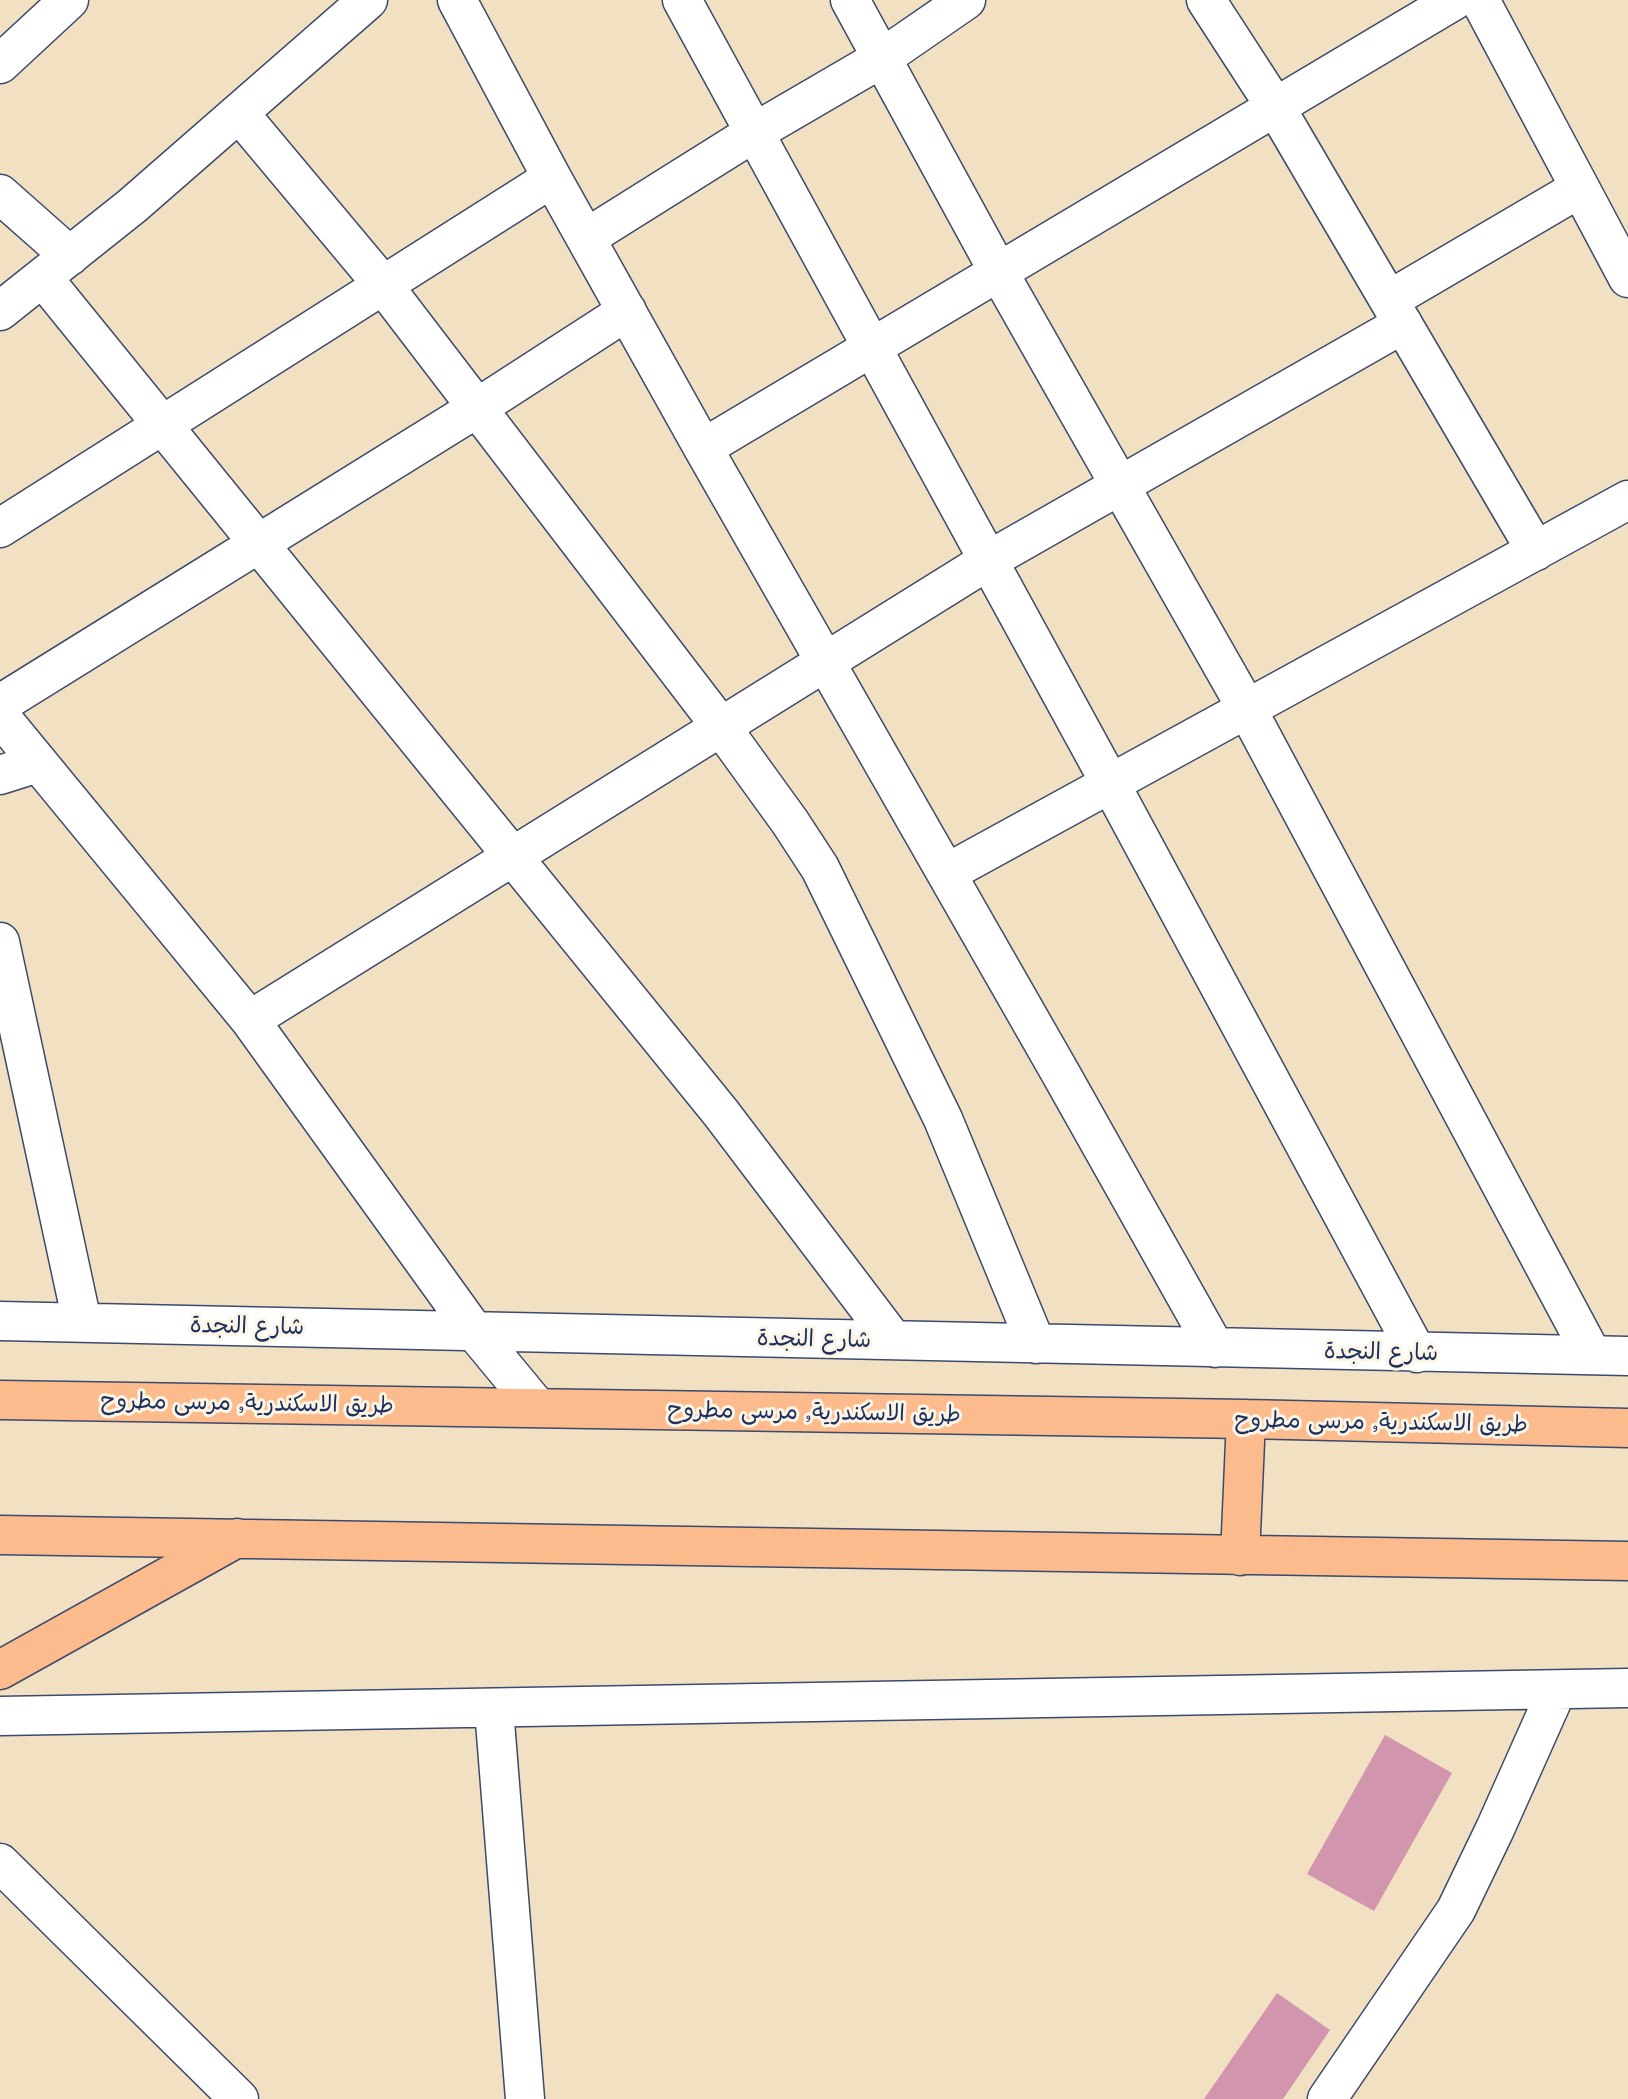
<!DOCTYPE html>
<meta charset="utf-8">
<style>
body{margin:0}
canvas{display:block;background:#f2e0c2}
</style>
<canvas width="1628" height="2099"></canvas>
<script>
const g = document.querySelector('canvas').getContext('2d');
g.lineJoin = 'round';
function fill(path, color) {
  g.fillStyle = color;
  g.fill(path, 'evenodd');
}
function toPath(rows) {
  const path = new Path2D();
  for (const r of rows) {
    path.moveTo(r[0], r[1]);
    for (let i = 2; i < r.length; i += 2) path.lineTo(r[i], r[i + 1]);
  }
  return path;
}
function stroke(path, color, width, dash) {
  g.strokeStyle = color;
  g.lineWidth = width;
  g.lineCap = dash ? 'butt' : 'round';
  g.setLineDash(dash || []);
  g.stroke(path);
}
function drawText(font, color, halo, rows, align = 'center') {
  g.font = font + ' Mali,"Playpen Sans Arabic",sans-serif';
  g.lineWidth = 6;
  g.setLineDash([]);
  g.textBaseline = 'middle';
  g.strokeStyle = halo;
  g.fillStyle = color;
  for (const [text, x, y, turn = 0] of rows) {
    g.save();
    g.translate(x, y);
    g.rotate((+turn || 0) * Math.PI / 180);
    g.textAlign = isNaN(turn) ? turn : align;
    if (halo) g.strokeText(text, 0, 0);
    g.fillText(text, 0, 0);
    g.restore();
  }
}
fill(toPath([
 [1385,1735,1452,1773,1374,1911,1307,1874],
 [1277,1993,1330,2030,1283,2099,1204,2099]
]), '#d295ae');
const minor = toPath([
 [457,0,552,178,703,448,1061,1074,1215,1348],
 [682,0,1110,783,1417,1353],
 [850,0,998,271,1247,709,1592,1355],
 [1206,0,1276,108,1536,551],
 [1480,0,1628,278],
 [0,64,69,0],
 [239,113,383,285,722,728,790,822,820,868,943,1119,1036,1344],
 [0,194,70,256],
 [586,238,755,132,882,58,966,0],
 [43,278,721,1113,893,1340],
 [1389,300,1580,188],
 [0,311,132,206,368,0],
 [703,448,1455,0],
 [0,528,552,178],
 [0,704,477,408,627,311],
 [0,716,250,1020,474,1331,537,1407],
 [0,775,38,763],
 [947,873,1628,500],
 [0,942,82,1322],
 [250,1020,989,560,1403,324],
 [0,1321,1628,1356],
 [494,1709,525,2099],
 [0,1716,1628,1688],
 [0,1863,239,2099],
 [1327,2099,1456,1910,1495,1829,1557,1690]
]);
const major = toPath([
 [0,1400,1246,1419,1628,1428],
 [0,1535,1628,1561],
 [1240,1556,1246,1419],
 [0,1670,237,1538]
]);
stroke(minor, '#3b4a6d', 41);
stroke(major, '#3b4a6d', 41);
stroke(minor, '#fff', 38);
stroke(major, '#fbbb8c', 38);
drawText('23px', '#1b2f5e', '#fcf5e5', [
 ["شارع النجدة",247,1326,1],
 ["شارع النجدة",814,1339,1],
 ["شارع النجدة",1381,1352,1],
 ["طريق الاسكندرية, مرسى مطروح",247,1403,1],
 ["طريق الاسكندرية, مرسى مطروح",814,1412,1],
 ["طريق الاسكندرية, مرسى مطروح",1381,1422,1]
]);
</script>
